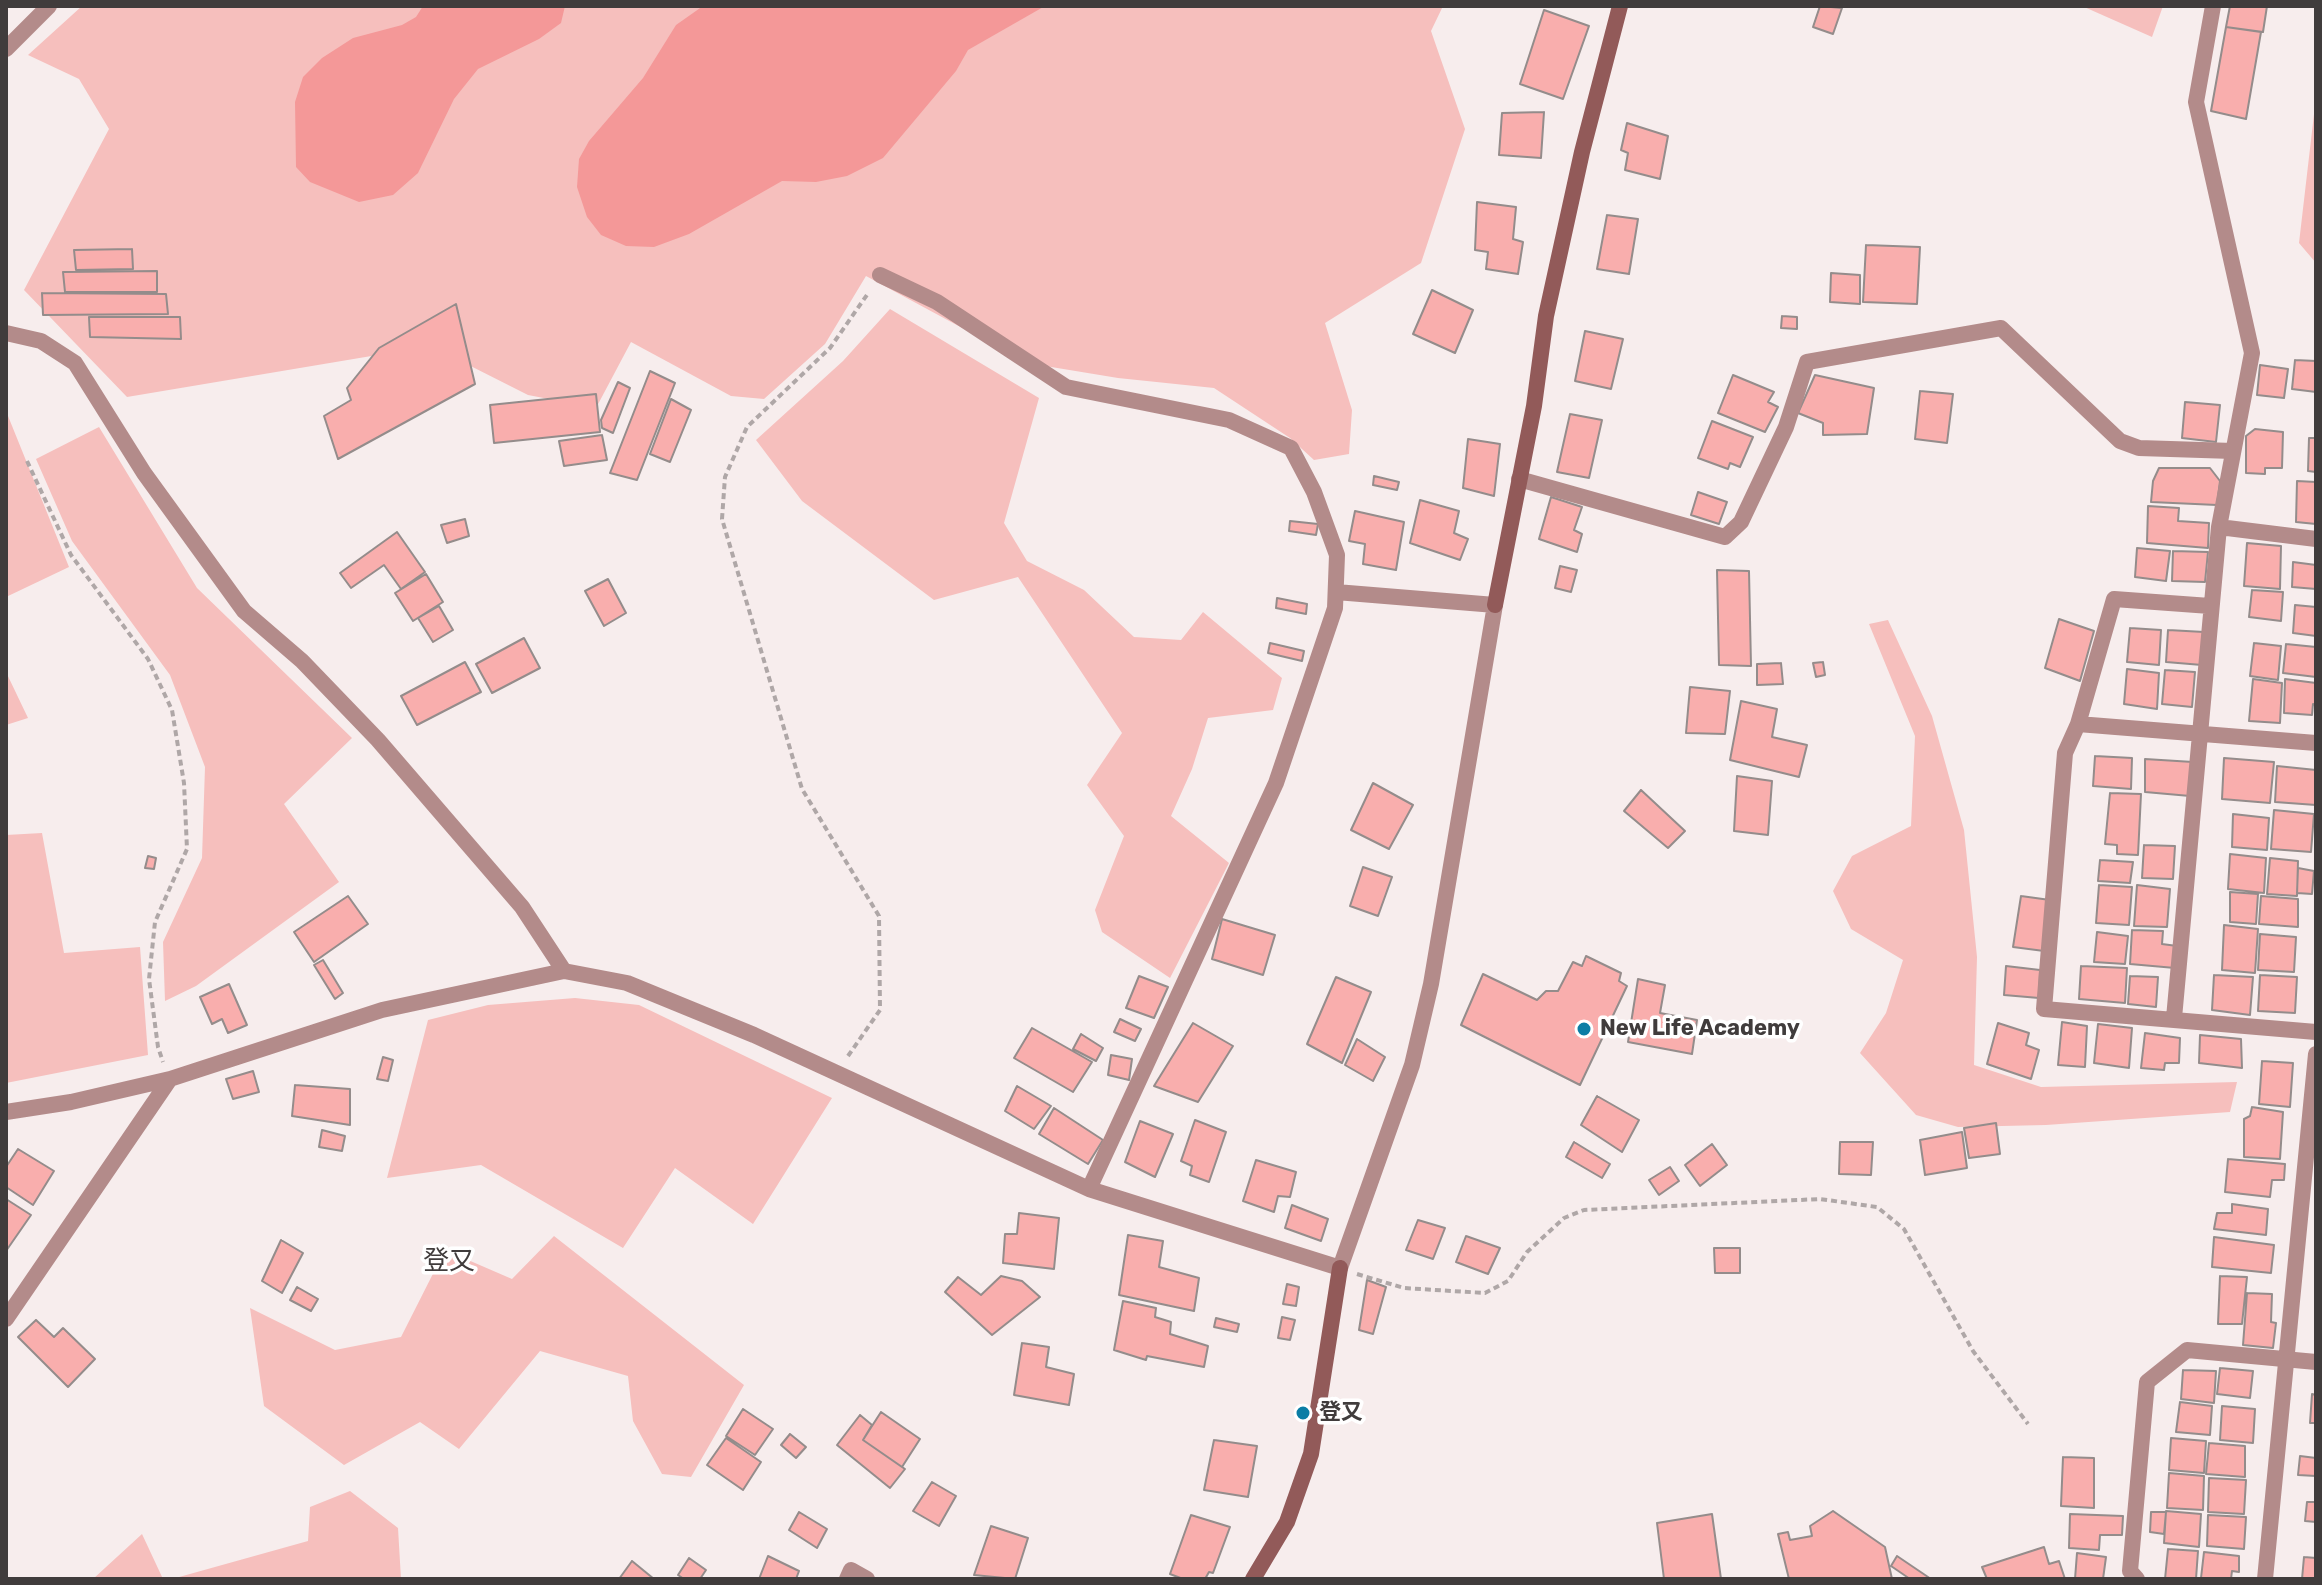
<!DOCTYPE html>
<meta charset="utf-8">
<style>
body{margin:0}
#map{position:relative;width:2322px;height:1585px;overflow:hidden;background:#f7eded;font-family:Rubik,sans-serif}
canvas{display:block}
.frame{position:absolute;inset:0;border:8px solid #403c3c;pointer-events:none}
</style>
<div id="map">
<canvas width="2322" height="1585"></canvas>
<div class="frame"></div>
</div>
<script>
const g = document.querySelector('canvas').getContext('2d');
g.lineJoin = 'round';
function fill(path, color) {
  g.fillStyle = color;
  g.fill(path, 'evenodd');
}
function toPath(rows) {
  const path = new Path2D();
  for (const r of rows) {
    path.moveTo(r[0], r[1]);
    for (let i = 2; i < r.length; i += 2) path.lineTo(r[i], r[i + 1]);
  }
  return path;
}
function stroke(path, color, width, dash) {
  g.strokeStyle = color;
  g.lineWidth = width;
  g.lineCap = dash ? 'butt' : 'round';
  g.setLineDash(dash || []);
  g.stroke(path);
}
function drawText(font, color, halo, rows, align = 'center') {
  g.font = font + ' Rubik,"Noto Sans JP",sans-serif';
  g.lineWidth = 7;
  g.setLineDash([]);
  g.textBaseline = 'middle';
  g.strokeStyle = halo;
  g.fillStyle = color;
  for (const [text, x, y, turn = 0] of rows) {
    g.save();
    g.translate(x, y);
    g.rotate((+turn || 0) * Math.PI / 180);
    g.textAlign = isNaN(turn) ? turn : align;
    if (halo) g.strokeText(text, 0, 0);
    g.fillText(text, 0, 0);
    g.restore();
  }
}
fill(toPath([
 [82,6,1443,6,1431,31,1465,129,1421,263,1325,323,1352,410,1349,454,1314,460,1290,438,1214,388,1118,378,1027,363,866,276,825,344,764,399,731,396,631,342,596,408,528,395,431,346,127,397,24,290,109,129,79,79,28,55],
 [2082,6,2163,6,2152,37],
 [2316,97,2316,263,2299,243],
 [890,309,1039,398,1004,523,1027,561,1084,590,1134,637,1181,640,1203,612,1282,678,1273,710,1208,718,1192,769,1171,816,1229,863,1170,978,1102,932,1095,910,1124,836,1087,785,1122,733,1018,577,934,600,802,501,756,440,843,361],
 [6,411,69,567,6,597],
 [99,427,197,588,352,738,284,804,339,882,196,986,165,1001,163,942,202,858,205,767,170,675,72,541,36,459],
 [1888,620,1932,716,1964,830,1977,957,1974,1065,2041,1087,2237,1082,2230,1112,2046,1125,1958,1127,1916,1115,1860,1053,1886,1013,1903,960,1851,929,1833,891,1852,856,1911,826,1915,736,1869,624],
 [6,672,28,718,6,725],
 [42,833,64,953,140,947,148,1055,6,1083,6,835],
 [575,998,639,1005,832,1098,753,1224,675,1168,623,1248,481,1165,387,1178,428,1020,488,1005],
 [554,1236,744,1385,691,1477,662,1474,633,1421,628,1376,540,1351,459,1449,420,1422,344,1465,264,1406,250,1308,335,1350,401,1337,445,1250,512,1279],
 [350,1491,398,1528,401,1579,172,1579,308,1541,310,1507],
 [142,1534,163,1579,93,1579]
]), '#f6bfbd');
fill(toPath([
 [423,6,565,6,561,23,539,39,478,69,454,99,418,173,393,195,359,202,310,182,296,167,295,102,303,77,322,58,353,38,402,25,416,17],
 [703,6,1045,6,968,50,956,71,883,158,847,176,816,182,782,181,689,234,654,247,626,246,601,235,587,217,577,187,579,159,589,141,643,78,676,25]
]), '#f49898');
const building = toPath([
 [1820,6,1842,8,1833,34,1813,27,1820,6],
 [2230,6,2267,6,2263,32,2226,27,2230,6],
 [1544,10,1589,26,1563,99,1520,84,1544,10],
 [2226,27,2261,32,2246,119,2211,111,2226,27],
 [1544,112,1541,158,1499,155,1502,113,1544,112],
 [1627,123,1668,136,1660,179,1625,170,1628,153,1621,150,1627,123],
 [1477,202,1516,207,1513,239,1523,242,1518,274,1486,269,1488,252,1475,250,1477,202],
 [1607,215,1638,219,1629,274,1597,269,1607,215],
 [1866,245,1920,247,1917,304,1863,302,1866,245],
 [132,249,133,269,76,270,74,250,132,249],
 [157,271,157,292,65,292,63,272,157,271],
 [1831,273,1860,275,1860,304,1830,302,1831,273],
 [1432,290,1473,310,1455,353,1413,334,1432,290],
 [42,293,166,294,168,314,43,315,42,293],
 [456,304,475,384,338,459,324,416,351,400,347,388,379,348,456,304],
 [1782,316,1797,317,1797,329,1781,328,1782,316],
 [89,317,180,317,181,339,90,337,89,317],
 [1585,331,1623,339,1611,389,1575,381,1585,331],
 [2295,360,2316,361,2316,392,2292,389,2295,360],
 [2260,365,2288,369,2284,398,2257,395,2260,365],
 [650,371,675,383,637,480,610,473,650,371],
 [1733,375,1774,392,1768,402,1778,407,1765,432,1718,413,1733,375],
 [1815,375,1874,388,1867,434,1823,435,1823,423,1798,413,1815,375],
 [618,382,630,388,613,433,602,428,601,420,618,382],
 [1920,391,1953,394,1947,443,1915,439,1920,391],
 [596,394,600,432,494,443,490,405,596,394],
 [671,399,691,410,670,462,650,454,671,399],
 [2185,402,2220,405,2216,442,2182,438,2185,402],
 [1570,414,1602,420,1589,478,1557,472,1570,414],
 [1712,421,1753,437,1740,467,1730,463,1728,469,1698,458,1712,421],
 [2255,429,2283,432,2282,468,2265,468,2265,474,2246,473,2246,436,2255,429],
 [602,435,607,460,564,466,559,441,602,435],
 [2309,438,2316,438,2316,472,2308,471,2309,438],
 [1468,439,1500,444,1494,496,1463,488,1468,439],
 [2159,468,2210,468,2220,481,2217,505,2151,502,2153,481,2159,468],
 [1374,476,1399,482,1397,490,1373,485,1374,476],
 [2297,481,2316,482,2316,524,2296,522,2297,481],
 [1698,492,1727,502,1719,524,1691,515,1698,492],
 [1551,497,1582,507,1574,530,1582,534,1577,552,1539,539,1551,497],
 [1420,500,1459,511,1454,533,1468,539,1460,560,1410,543,1420,500],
 [2148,506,2179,508,2178,521,2209,523,2208,548,2147,543,2148,506],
 [1355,511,1404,522,1396,570,1363,564,1365,544,1349,541,1355,511],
 [465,519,469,536,447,543,441,525,465,519],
 [1290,521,1318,524,1316,535,1289,531,1290,521],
 [397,532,425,572,401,589,384,565,351,588,340,573,397,532],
 [2247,543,2281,546,2280,589,2244,586,2247,543],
 [2137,548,2170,551,2166,581,2135,577,2137,548],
 [2173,551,2208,552,2205,582,2172,581,2173,551],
 [2293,562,2316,565,2316,589,2292,587,2293,562],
 [1560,566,1577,570,1571,592,1555,588,1560,566],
 [1717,570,1749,571,1751,666,1719,665,1717,570],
 [426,574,443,602,413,621,395,593,426,574],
 [608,579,626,613,604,626,585,591,608,579],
 [2252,590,2283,592,2281,621,2249,617,2252,590],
 [1277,598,1307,604,1306,614,1276,608,1277,598],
 [2295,605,2316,607,2316,636,2293,633,2295,605],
 [439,606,453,630,433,642,418,618,439,606],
 [2059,619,2094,631,2080,681,2045,668,2059,619],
 [2130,628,2161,630,2159,665,2127,662,2130,628],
 [2168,630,2204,632,2202,665,2166,662,2168,630],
 [524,638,540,668,492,693,476,664,524,638],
 [1270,643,1304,651,1302,661,1268,653,1270,643],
 [2254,643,2281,646,2278,680,2250,676,2254,643],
 [2286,644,2316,647,2316,677,2283,673,2286,644],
 [465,662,481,692,417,725,401,696,465,662],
 [1823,662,1825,675,1816,677,1813,663,1823,662],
 [1781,663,1783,684,1757,685,1757,664,1781,663],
 [2127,669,2159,673,2157,709,2124,704,2127,669],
 [2165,670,2195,672,2192,707,2162,704,2165,670],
 [2253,679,2282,683,2280,723,2249,721,2253,679],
 [2285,679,2316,683,2316,705,2313,704,2312,715,2284,713,2285,679],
 [1690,687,1730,691,1725,734,1686,733,1690,687],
 [1741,701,1777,709,1772,737,1807,745,1799,777,1730,760,1741,701],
 [2095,756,2132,758,2131,789,2093,786,2095,756],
 [2224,758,2274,762,2270,803,2222,799,2224,758],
 [2145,759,2193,762,2190,796,2145,792,2145,759],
 [2277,766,2316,770,2316,805,2275,802,2277,766],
 [1737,776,1772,781,1768,835,1734,831,1737,776],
 [1373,783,1413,805,1389,849,1351,830,1373,783],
 [1641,790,1685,831,1668,848,1624,811,1641,790],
 [2110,793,2141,794,2138,855,2117,854,2117,845,2105,844,2110,793],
 [2274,810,2314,814,2311,852,2271,849,2274,810],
 [2233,814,2269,818,2267,850,2232,847,2233,814],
 [2144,845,2175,846,2173,879,2142,878,2144,845],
 [2230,854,2266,858,2264,893,2228,889,2230,854],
 [148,856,156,858,154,869,145,868,148,856],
 [2270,858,2298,861,2297,896,2267,894,2270,858],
 [2100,860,2133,862,2130,883,2098,881,2100,860],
 [1363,867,1392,877,1378,916,1350,906,1363,867],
 [2298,868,2314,871,2312,894,2297,893,2298,868],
 [2099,885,2132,887,2129,925,2096,923,2099,885],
 [2137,885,2170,889,2167,927,2134,926,2137,885],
 [2230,892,2258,894,2256,924,2230,922,2230,892],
 [348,896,368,924,314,962,294,932,348,896],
 [2021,896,2050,900,2044,951,2013,947,2021,896],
 [2261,896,2298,899,2298,927,2259,924,2261,896],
 [1222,919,1275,935,1263,975,1212,959,1222,919],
 [2224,925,2258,929,2255,973,2222,970,2224,925],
 [2132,930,2163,931,2162,944,2177,946,2175,968,2130,964,2132,930],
 [2097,932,2128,936,2125,964,2094,962,2097,932],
 [2260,934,2296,937,2294,972,2258,970,2260,934],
 [1586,956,1621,973,1619,981,1627,986,1580,1085,1461,1025,1483,974,1537,1000,1546,991,1558,991,1573,962,1582,966,1586,956],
 [323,960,343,993,335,999,314,965,323,960],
 [2006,966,2040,970,2039,998,2004,995,2006,966],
 [2081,966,2127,968,2125,1003,2079,999,2081,966],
 [2214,975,2253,977,2250,1015,2212,1010,2214,975],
 [2260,975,2297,977,2295,1013,2258,1011,2260,975],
 [1139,976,1168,987,1154,1018,1126,1008,1139,976],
 [2130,976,2158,977,2156,1007,2128,1004,2130,976],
 [1336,977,1371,992,1342,1063,1307,1044,1336,977],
 [1638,979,1665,985,1660,1013,1697,1020,1692,1054,1628,1042,1638,979],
 [229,984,247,1025,228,1033,222,1019,212,1024,200,997,229,984],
 [1120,1019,1141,1029,1135,1041,1114,1032,1120,1019],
 [2062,1022,2087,1026,2085,1067,2058,1065,2062,1022],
 [1193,1023,1233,1046,1198,1102,1154,1086,1193,1023],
 [1998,1023,2029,1033,2026,1045,2039,1050,2031,1079,1987,1064,1998,1023],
 [2098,1024,2132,1028,2129,1068,2094,1063,2098,1024],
 [1032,1028,1092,1062,1073,1092,1014,1058,1032,1028],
 [2145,1033,2180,1038,2179,1063,2165,1063,2164,1070,2141,1068,2145,1033],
 [1081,1034,1103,1048,1096,1061,1073,1049,1081,1034],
 [2200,1035,2241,1039,2242,1068,2199,1063,2200,1035],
 [1357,1039,1385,1057,1373,1081,1345,1065,1357,1039],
 [1111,1055,1132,1059,1129,1080,1108,1075,1111,1055],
 [383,1057,393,1060,388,1081,377,1079,383,1057],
 [2262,1061,2293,1063,2290,1107,2259,1104,2262,1061],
 [253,1071,259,1092,233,1099,226,1079,253,1071],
 [295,1085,350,1089,350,1125,292,1116,295,1085],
 [1017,1086,1051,1106,1034,1129,1005,1111,1017,1086],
 [1597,1096,1639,1120,1622,1152,1581,1125,1597,1096],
 [2252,1107,2283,1112,2280,1159,2244,1157,2244,1119,2250,1116,2252,1107],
 [1054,1108,1103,1140,1088,1164,1039,1134,1054,1108],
 [1195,1120,1226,1132,1209,1182,1190,1175,1192,1166,1181,1161,1195,1120],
 [1140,1121,1173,1134,1155,1177,1125,1162,1140,1121],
 [1996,1123,2000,1154,1969,1158,1964,1128,1996,1123],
 [322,1130,345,1136,342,1151,319,1147,322,1130],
 [1962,1132,1967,1168,1925,1175,1920,1140,1962,1132],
 [1574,1142,1610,1164,1602,1178,1566,1157,1574,1142],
 [1840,1142,1873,1142,1871,1175,1839,1174,1840,1142],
 [1712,1144,1727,1165,1700,1186,1685,1165,1712,1144],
 [18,1149,54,1171,33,1205,6,1187,6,1167,18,1149],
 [2228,1159,2285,1164,2284,1180,2272,1180,2270,1197,2225,1192,2228,1159],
 [1256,1160,1296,1172,1290,1197,1278,1196,1274,1212,1243,1201,1256,1160],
 [1670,1167,1679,1181,1659,1195,1649,1180,1670,1167],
 [6,1199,31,1215,6,1251,6,1199],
 [2232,1204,2268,1209,2266,1235,2214,1229,2217,1213,2232,1213,2232,1204],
 [1292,1205,1328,1219,1321,1241,1285,1228,1292,1205],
 [1019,1213,1059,1218,1054,1269,1003,1263,1005,1234,1017,1234,1019,1213],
 [1418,1220,1445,1228,1433,1259,1406,1250,1418,1220],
 [1128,1235,1163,1241,1159,1267,1199,1278,1194,1311,1119,1295,1128,1235],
 [1466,1236,1500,1248,1488,1274,1456,1262,1466,1236],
 [2214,1237,2274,1245,2271,1273,2212,1267,2214,1237],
 [281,1240,303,1253,282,1293,262,1281,281,1240],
 [1714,1248,1740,1248,1740,1273,1715,1273,1714,1248],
 [1001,1276,1022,1281,1040,1297,992,1335,945,1292,958,1277,981,1295,1001,1276],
 [2220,1276,2247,1277,2242,1324,2218,1324,2220,1276],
 [1367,1280,1386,1287,1373,1334,1359,1330,1367,1280],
 [1287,1284,1299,1287,1296,1306,1283,1304,1287,1284],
 [297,1287,318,1299,311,1311,290,1300,297,1287],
 [2247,1293,2272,1294,2271,1322,2276,1323,2273,1348,2243,1345,2247,1293],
 [1123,1301,1156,1308,1155,1317,1171,1322,1170,1334,1208,1346,1204,1367,1147,1356,1146,1360,1114,1350,1123,1301],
 [1282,1317,1295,1320,1290,1340,1278,1338,1282,1317],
 [1216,1318,1239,1324,1237,1332,1214,1327,1216,1318],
 [36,1320,54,1337,63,1328,95,1359,68,1387,18,1337,36,1320],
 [1022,1343,1049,1347,1046,1367,1074,1374,1069,1405,1014,1395,1022,1343],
 [2220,1368,2253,1371,2250,1398,2217,1394,2220,1368],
 [2183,1370,2216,1371,2214,1403,2181,1399,2183,1370],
 [2312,1394,2316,1395,2316,1423,2310,1423,2312,1394],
 [2180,1402,2212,1406,2210,1435,2176,1432,2180,1402],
 [2222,1406,2255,1409,2253,1443,2220,1440,2222,1406],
 [743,1409,773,1429,755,1455,726,1436,743,1409],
 [881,1412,920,1439,902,1467,863,1440,881,1412],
 [860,1415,872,1425,863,1440,905,1469,890,1488,837,1445,860,1415],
 [790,1434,806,1447,796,1458,781,1445,790,1434],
 [726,1438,761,1462,743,1490,707,1465,726,1438],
 [2171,1438,2206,1441,2204,1473,2169,1470,2171,1438],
 [1214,1440,1257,1446,1248,1497,1204,1490,1214,1440],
 [2209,1443,2245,1446,2245,1477,2206,1474,2209,1443],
 [2300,1456,2316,1458,2316,1476,2298,1475,2300,1456],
 [2063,1457,2094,1458,2094,1508,2061,1506,2063,1457],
 [2169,1473,2204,1476,2203,1510,2167,1508,2169,1473],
 [2209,1478,2246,1480,2244,1514,2208,1512,2209,1478],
 [932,1482,956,1496,939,1526,913,1511,932,1482],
 [2307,1502,2316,1502,2316,1522,2305,1521,2307,1502],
 [1833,1511,1885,1547,1892,1579,1789,1579,1778,1534,1788,1532,1790,1540,1812,1536,1810,1526,1833,1511],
 [2166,1511,2201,1514,2199,1547,2164,1543,2166,1511],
 [799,1512,827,1529,817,1548,789,1530,799,1512],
 [2151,1512,2166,1512,2164,1534,2150,1532,2151,1512],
 [1712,1514,1721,1579,1664,1579,1657,1523,1712,1514],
 [2070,1514,2123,1516,2122,1535,2100,1535,2099,1550,2069,1548,2070,1514],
 [1191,1515,1230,1527,1213,1573,1209,1572,1205,1579,1183,1579,1170,1574,1191,1515],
 [2208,1515,2246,1517,2244,1549,2207,1546,2208,1515],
 [991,1526,1028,1538,1015,1579,974,1575,991,1526],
 [2044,1547,2049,1564,2059,1561,2065,1579,1987,1579,1982,1567,2044,1547],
 [2168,1549,2198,1551,2196,1579,2165,1579,2168,1549],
 [2204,1552,2239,1556,2239,1572,2232,1571,2231,1579,2201,1578,2204,1552],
 [2077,1553,2106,1557,2103,1579,2075,1579,2077,1553],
 [768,1556,799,1571,796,1579,759,1579,768,1556],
 [1897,1556,1931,1579,1910,1579,1891,1566,1897,1556],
 [2304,1557,2316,1558,2316,1579,2302,1579,2304,1557],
 [689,1558,706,1570,700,1579,684,1579,678,1575,689,1558],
 [632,1561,654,1579,619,1579,632,1561]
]);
fill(building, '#f9aead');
stroke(building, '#948c8b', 2);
stroke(toPath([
 [27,461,71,555,148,659,172,710,184,783,187,849,155,922,149,979,158,1047,163,1062],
 [848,1056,880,1010,879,916,802,789,722,519,725,477,747,427,830,348,869,292],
 [1357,1274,1404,1288,1485,1293,1508,1281,1527,1252,1564,1218,1584,1210,1820,1199,1877,1207,1904,1229,1973,1351,2028,1424]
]), '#afa7a7', 4, [6, 4]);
stroke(toPath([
 [2213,6,2196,102,2252,353,2219,527,2316,539],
 [6,49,49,6],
 [880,275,937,302,1066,387,1229,420,1291,448,1314,492,1337,555,1335,608,1276,783,1089,1189],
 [6,333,41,341,75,363,144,473,244,611,302,661,378,740,522,907,564,971],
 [1519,479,1725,537,1741,522,1786,427,1807,362,2001,328,2120,441,2139,448,2233,451],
 [2210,606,2114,599,2078,724,2065,753,2044,1009,2316,1032],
 [2078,724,2316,743],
 [2174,1018,2219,527],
 [6,1112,71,1102,170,1079],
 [6,1319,170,1079,382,1010,564,971,627,983,754,1035,1089,1189,1340,1268,1412,1065,1431,984,1495,605,1336,592],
 [847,1579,851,1570,867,1579],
 [2137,1579,2130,1571,2147,1382,2187,1350,2316,1362],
 [2265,1579,2316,1054]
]), '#b38b8a', 16);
stroke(toPath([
 [1495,605,1534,406,1546,316,1582,152,1620,6],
 [1253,1579,1287,1522,1311,1454,1340,1268]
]), '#925a59', 16);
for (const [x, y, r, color] of [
 [1584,1029,8,"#0b7da5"],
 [1303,1413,8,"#0b7da5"]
]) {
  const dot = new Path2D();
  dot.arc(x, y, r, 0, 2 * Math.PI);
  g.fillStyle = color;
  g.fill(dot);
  stroke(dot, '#fff', 3);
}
drawText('bold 22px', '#403c3c', '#fff', [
 ["New Life Academy",1600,1029],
 ["登又",1319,1413]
], 'left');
drawText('26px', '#403c3c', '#fff', [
 ["登又",449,1261]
]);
</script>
